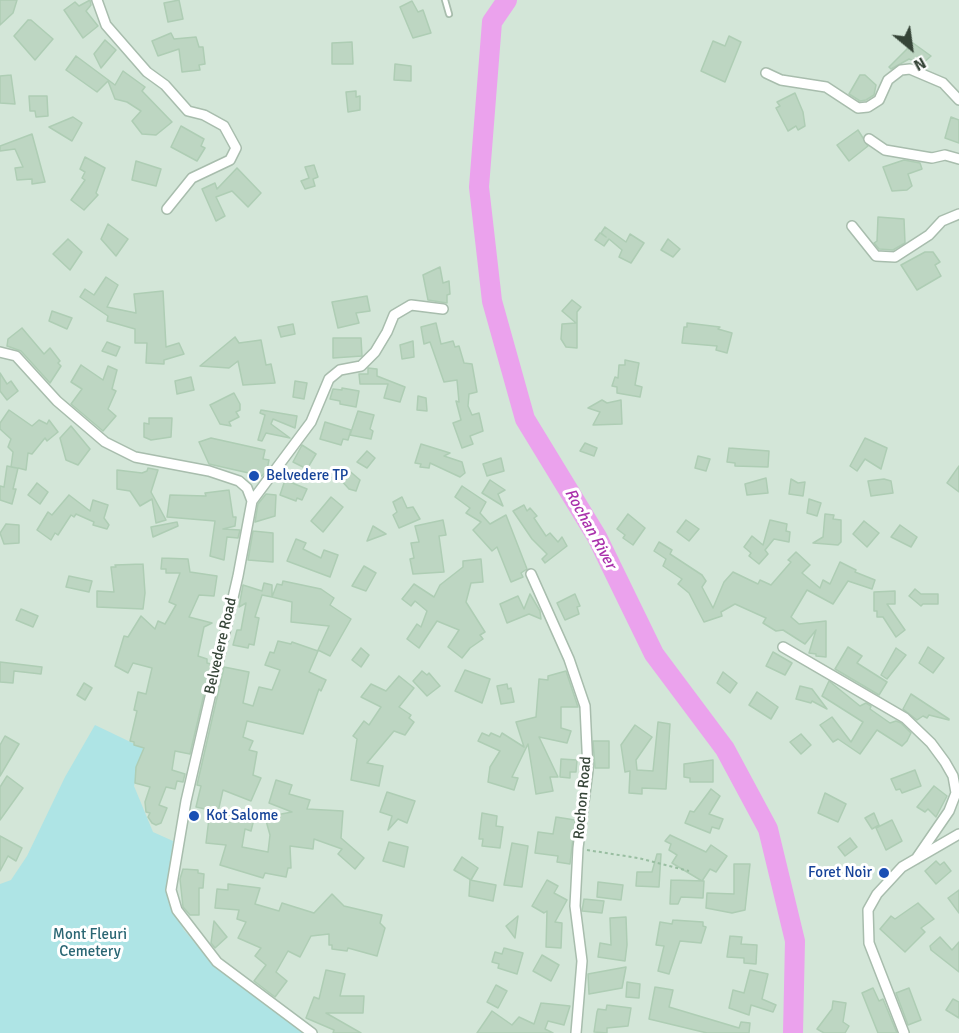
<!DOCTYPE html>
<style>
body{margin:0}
#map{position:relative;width:959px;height:1033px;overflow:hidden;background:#e5f2e8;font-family:Signika,sans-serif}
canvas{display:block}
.north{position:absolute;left:881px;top:18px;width:60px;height:60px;-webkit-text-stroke:4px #fff;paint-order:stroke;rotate:151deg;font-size:16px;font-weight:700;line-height:24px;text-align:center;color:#354437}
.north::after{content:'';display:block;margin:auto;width:21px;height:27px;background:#354437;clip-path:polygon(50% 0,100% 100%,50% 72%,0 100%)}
</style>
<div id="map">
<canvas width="959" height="1033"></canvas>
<div class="north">N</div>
</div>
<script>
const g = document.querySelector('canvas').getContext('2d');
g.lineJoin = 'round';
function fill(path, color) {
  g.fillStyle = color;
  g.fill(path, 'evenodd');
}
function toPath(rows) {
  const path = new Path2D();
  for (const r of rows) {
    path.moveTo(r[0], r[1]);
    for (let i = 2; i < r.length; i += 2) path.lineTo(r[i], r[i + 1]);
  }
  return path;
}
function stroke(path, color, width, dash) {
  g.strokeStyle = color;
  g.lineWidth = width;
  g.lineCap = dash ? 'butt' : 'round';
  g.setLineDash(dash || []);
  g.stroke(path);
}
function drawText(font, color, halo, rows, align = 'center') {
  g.font = font + ' Signika,sans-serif';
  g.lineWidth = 6;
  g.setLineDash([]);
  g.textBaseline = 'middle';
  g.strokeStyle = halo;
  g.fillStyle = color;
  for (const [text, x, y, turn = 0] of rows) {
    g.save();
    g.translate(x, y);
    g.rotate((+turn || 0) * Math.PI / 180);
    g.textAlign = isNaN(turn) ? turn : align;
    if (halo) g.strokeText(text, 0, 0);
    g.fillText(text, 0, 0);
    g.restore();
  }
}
fill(toPath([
 [0,0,959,0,959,1033,0,1033]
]), '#d3e6d8');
fill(toPath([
 [95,725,143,748,134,786,153,832,173,841,168,886,174,912,184,930,213,964,306,1033,0,1033,0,884,11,880,27,856,65,777]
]), '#aee4e5');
stroke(toPath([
 [507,0,492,22,479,187,492,301,525,419,597,537,654,654,725,749,768,829,795,941,793,1033]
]), '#eba2ed', 20);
const building = toPath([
 [0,0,17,0,13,13,0,25,0,0],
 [90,0,91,5,86,11,98,26,83,38,64,10,75,2,79,6,90,0],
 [179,0,183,19,168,22,164,3,179,0],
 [412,1,418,12,423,10,431,33,413,38,400,7,412,1],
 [28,20,31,20,53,39,35,60,14,36,28,20],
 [171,33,174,39,196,37,199,47,203,47,205,64,199,65,200,70,182,72,179,49,158,56,152,41,171,33],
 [729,36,741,42,725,82,701,71,713,41,725,46,729,36],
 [105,40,116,50,101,68,94,54,105,40],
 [352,42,353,64,332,64,332,43,352,42],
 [913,43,931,56,922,64,909,59,891,69,889,67,913,43],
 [76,56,115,85,123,71,145,87,142,91,172,122,156,135,142,134,132,121,141,111,127,102,115,99,108,81,97,92,66,70,76,56],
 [395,64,411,66,411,81,394,80,395,64],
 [11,75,15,104,0,103,0,76,11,75],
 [860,75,865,75,876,85,874,95,866,100,860,101,849,94,860,75],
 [356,91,356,97,360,96,360,110,348,112,346,92,356,91],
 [795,93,803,112,805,126,798,130,796,126,788,131,776,108,780,106,777,102,795,93],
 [29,96,47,96,48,116,36,117,35,111,30,111,29,96],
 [73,117,82,123,72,141,49,127,73,117],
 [951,117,959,120,959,143,945,138,951,117],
 [181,126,204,139,201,146,205,148,197,161,171,147,181,126],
 [858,130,868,146,849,161,837,145,858,130],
 [32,134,45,182,32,184,32,179,17,180,15,168,23,167,15,149,0,151,0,146,32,134],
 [85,157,105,168,96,193,98,195,84,210,71,200,85,180,82,178,85,172,80,169,85,157],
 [904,160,920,163,922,169,908,174,912,186,907,190,892,191,883,167,904,160],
 [136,161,161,169,156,186,132,180,136,161],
 [314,165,318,177,313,179,315,186,305,189,301,181,309,178,305,167,314,165],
 [237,168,261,193,248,207,232,191,216,197,225,216,216,221,202,189,215,183,217,189,237,168],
 [878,217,904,219,905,243,893,250,879,249,874,243,877,241,878,217],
 [108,224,128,239,116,256,101,239,108,224],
 [605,227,626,242,630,234,644,243,631,263,619,257,622,250,609,239,604,246,595,240,600,233,606,237,601,233,605,227],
 [68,239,82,252,70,270,53,254,68,239],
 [668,239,680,249,673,257,661,250,668,239],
 [925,252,933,252,940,262,935,265,941,276,917,290,901,265,925,252],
 [440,267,443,283,449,281,450,294,447,295,447,303,428,300,423,275,440,267],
 [106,277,118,285,107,307,136,313,134,294,163,291,166,347,179,343,184,354,164,360,164,364,146,363,147,343,135,343,135,329,107,321,108,316,80,297,85,289,94,295,106,277],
 [367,296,370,311,356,313,359,323,338,328,332,302,367,296],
 [572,300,581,307,577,312,577,348,566,347,561,339,562,324,576,323,562,311,572,300],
 [52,311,72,318,67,329,49,321,52,311],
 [436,323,441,344,453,341,455,347,459,346,464,363,472,364,477,392,469,394,468,406,472,415,479,413,483,431,470,436,473,444,462,448,453,423,461,420,456,401,459,402,457,380,444,382,430,342,424,344,421,327,436,323],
 [687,323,720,327,718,329,732,333,727,353,716,350,717,346,682,343,684,327,687,327,687,323],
 [293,324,295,334,281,337,278,327,293,324],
 [22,328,44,354,50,348,60,361,58,363,61,366,50,383,21,351,7,346,8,339,22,328],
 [235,337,239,343,261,340,266,365,271,364,275,383,243,385,238,361,229,368,200,366,235,337],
 [333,338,361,338,362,356,333,358,333,338],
 [413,341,414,357,402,359,400,345,413,341],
 [107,342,120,347,116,356,102,351,107,342],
 [625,360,639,363,635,385,642,387,640,397,617,393,617,387,612,386,615,377,618,378,619,365,625,365,625,360],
 [81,365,103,380,108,366,117,370,112,389,116,391,108,409,116,416,103,431,71,404,82,389,71,382,81,365],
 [368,368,377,369,377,376,405,387,400,402,384,398,388,384,360,384,359,374,368,374,368,368],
 [0,373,7,384,11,381,18,391,7,400,0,391,0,373],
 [191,377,194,390,177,394,175,381,191,377],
 [295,381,307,383,304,399,293,397,295,381],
 [342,388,359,391,356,407,340,404,340,401,330,399,333,389,342,390,342,388],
 [234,393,240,404,240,410,236,412,239,417,229,422,231,426,220,424,210,405,234,393],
 [418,396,426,398,427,411,417,410,418,396],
 [602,400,607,403,621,400,622,424,593,425,600,412,588,408,602,400],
 [9,410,32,426,39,420,47,424,49,420,58,432,47,441,45,438,32,454,28,453,26,470,18,468,13,489,16,489,12,504,0,500,0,486,4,487,7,466,17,468,11,467,13,452,8,447,11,439,0,429,0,423,9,410],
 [261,410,297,416,295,428,273,419,271,424,290,438,266,433,262,441,258,440,265,415,260,413,261,410],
 [358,411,374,415,370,429,373,431,371,439,350,435,358,411],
 [149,418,172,418,171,437,151,440,144,437,144,423,149,424,149,418],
 [325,422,351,430,348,440,343,439,341,445,320,439,325,422],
 [71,426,90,449,78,465,66,460,60,438,71,426],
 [211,438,265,450,263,459,269,460,267,470,262,476,209,464,199,442,211,438],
 [865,438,887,448,881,469,865,459,857,471,850,466,865,438],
 [585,443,597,448,594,456,580,451,585,443],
 [421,444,450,453,444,456,462,462,465,473,460,477,430,463,429,468,420,467,421,464,415,463,421,444],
 [302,445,316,454,307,469,293,462,302,445],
 [729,448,769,451,768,467,735,466,735,463,727,462,729,448],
 [367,451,375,458,367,468,357,462,367,451],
 [698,456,710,459,706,471,695,468,698,456],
 [501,458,504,471,487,476,483,464,501,458],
 [959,466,959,492,947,483,959,466],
 [148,468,158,470,151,492,166,520,156,523,152,499,140,506,130,491,117,489,117,470,142,473,147,471,148,468],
 [346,468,360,480,356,491,349,489,340,479,346,468],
 [766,478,768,493,747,495,745,484,766,478],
 [791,479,798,483,805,482,803,496,789,494,791,479],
 [884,479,891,481,893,493,871,496,868,481,884,479],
 [285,480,307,489,302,500,297,498,296,501,280,495,285,480],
 [490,480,505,490,498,494,503,506,482,493,490,480],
 [37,483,48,492,40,504,28,495,37,483],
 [462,486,486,502,480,513,490,524,506,515,527,569,521,573,523,577,511,582,497,547,492,551,473,530,481,522,466,513,470,508,455,497,462,486],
 [229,490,233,517,236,517,235,526,223,529,240,530,238,538,227,537,224,560,210,556,215,521,167,517,170,495,206,496,205,493,229,490],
 [266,494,276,495,275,516,255,522,258,504,266,494],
 [69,495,90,511,93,500,108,505,104,518,109,525,107,529,93,525,94,522,76,514,74,517,71,515,58,535,55,533,51,540,37,530,48,512,52,515,69,495],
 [331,497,343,507,323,532,311,521,331,497],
 [402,497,407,508,413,507,420,519,399,528,393,515,397,512,393,502,402,497],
 [809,499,821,503,817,516,807,513,809,499],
 [524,505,527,511,530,508,537,516,534,518,546,536,550,533,558,542,562,537,567,546,545,563,542,559,547,554,532,539,513,511,524,505],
 [628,514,645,528,633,545,623,538,625,535,617,529,628,514],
 [825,514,834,515,833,519,841,520,841,542,838,545,813,543,823,537,825,514],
 [443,520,446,535,439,536,444,572,413,574,410,559,414,558,411,543,419,542,415,526,443,520],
 [686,520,699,529,689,541,677,532,686,520],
 [770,520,787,524,786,531,790,532,789,542,774,539,765,550,768,554,759,564,749,556,751,553,744,547,752,536,763,545,770,520],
 [864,521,879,533,867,547,853,534,864,521],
 [177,522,178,526,153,537,151,527,177,522],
 [6,524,19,525,19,543,4,544,0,533,6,524],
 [900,525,917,537,911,547,891,537,900,525],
 [373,526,386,534,367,541,373,526],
 [253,531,273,533,273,562,248,560,253,531],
 [296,539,306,543,303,549,321,558,324,550,338,555,330,577,287,561,296,539],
 [659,542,672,550,670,554,702,575,706,581,702,587,713,608,724,582,733,572,758,584,760,580,771,585,791,562,788,560,796,552,810,565,802,573,820,588,823,580,830,584,840,562,856,570,855,572,875,580,872,589,848,581,833,604,807,590,791,617,799,624,826,621,826,657,816,656,816,654,809,653,816,630,805,644,783,630,776,631,763,623,766,618,735,604,721,612,722,616,704,622,689,593,678,584,682,579,663,566,666,559,654,551,659,542],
 [162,558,188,559,190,572,217,576,214,596,199,595,189,617,212,623,204,627,198,656,207,659,207,663,211,664,190,754,175,751,172,770,185,774,183,782,177,781,175,789,166,787,159,805,167,808,161,823,156,825,152,823,148,817,150,813,146,812,145,802,150,787,135,783,136,767,144,748,134,745,134,742,130,741,137,711,134,710,138,692,146,694,152,668,133,663,128,673,115,666,124,636,128,637,141,616,155,629,158,621,165,624,176,605,169,602,180,573,166,573,166,569,161,569,162,558],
 [481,559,483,582,471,583,466,602,485,632,480,635,483,639,470,648,462,658,448,647,459,630,437,621,419,648,407,639,417,624,421,627,427,611,415,601,411,606,402,599,414,584,434,597,440,585,463,567,463,561,481,559],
 [143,564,145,593,143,609,97,607,97,591,114,592,111,567,116,567,115,565,143,564],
 [364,566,376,573,366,591,352,586,364,566],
 [69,576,92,581,89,592,66,587,69,576],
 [283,581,321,589,334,598,330,605,351,619,330,656,318,650,329,626,291,622,292,602,272,597,277,584,282,585,283,581],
 [264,583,272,585,272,597,262,595,255,617,259,618,254,645,249,644,248,648,233,645,237,630,241,630,246,603,239,607,243,585,262,591,264,583],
 [915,589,921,594,938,594,938,604,923,604,921,606,909,596,915,589],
 [895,591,895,604,887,604,905,630,896,637,883,617,877,617,877,611,874,611,874,592,895,591],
 [530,594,540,611,541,619,529,614,507,623,500,604,518,596,524,609,530,594],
 [575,594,580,606,577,607,579,614,565,620,557,603,575,594],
 [21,609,38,616,33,627,16,620,21,609],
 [278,641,291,644,292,642,318,651,309,672,326,680,321,691,319,689,303,734,247,721,243,737,253,741,249,750,257,752,253,775,261,778,251,801,223,790,218,812,243,819,242,821,254,819,251,831,245,829,242,847,268,852,270,835,265,817,292,812,269,803,276,780,292,785,289,794,310,800,307,809,343,811,341,838,364,858,355,869,338,854,342,849,314,839,313,849,290,846,291,868,288,868,286,877,265,873,263,878,220,865,226,845,206,843,210,810,196,807,201,786,197,785,224,667,249,672,243,703,253,706,259,687,272,690,280,670,265,665,270,652,274,653,278,641],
 [848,647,862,656,857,663,887,682,879,695,835,669,848,647],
 [928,647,944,658,933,673,919,663,928,647],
 [361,648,369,655,361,667,352,660,361,648],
 [896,648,906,655,887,679,881,675,896,648],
 [773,652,792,663,785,675,766,666,773,652],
 [0,662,42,667,41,674,14,671,13,683,0,682,0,662],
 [465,670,490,679,482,703,455,691,465,670],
 [422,671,427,675,429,673,440,686,427,696,413,681,422,671],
 [566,671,578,707,561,707,561,728,571,731,567,743,539,737,558,777,550,777,553,791,536,794,528,744,512,777,518,778,514,790,488,782,490,767,500,751,478,741,482,733,489,736,491,733,500,737,502,733,524,747,516,722,536,717,539,679,548,680,548,676,566,671],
 [723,672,737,683,730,693,717,683,723,672],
 [399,676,414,688,399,707,411,715,409,718,414,722,405,735,394,731,367,763,383,766,379,786,351,780,357,739,353,736,364,721,369,725,381,707,361,697,371,684,386,691,399,676],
 [829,681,860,706,866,703,871,706,870,709,890,723,896,721,901,723,911,733,907,741,902,746,877,730,860,754,838,739,833,742,820,725,832,717,851,742,863,722,822,696,829,681],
 [84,683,92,688,85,700,77,695,84,683],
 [507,684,508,689,511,688,514,702,501,704,497,686,507,684],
 [800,686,812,689,827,709,812,701,811,703,796,699,800,686],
 [757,692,778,707,771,719,749,705,757,692],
 [911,694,949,719,949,720,929,715,927,718,923,716,917,720,903,709,911,694],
 [658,722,670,724,666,789,642,788,642,794,629,793,630,771,625,772,621,745,635,725,652,737,636,760,637,770,653,771,658,722],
 [801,734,811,745,801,754,790,742,801,734],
 [5,736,19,744,0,776,0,745,5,736],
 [593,741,609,741,609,768,595,768,593,741],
 [561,759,577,760,576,772,570,772,570,778,560,777,561,759],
 [713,760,713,782,690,782,690,778,684,777,684,764,713,760],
 [915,770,921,786,902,793,900,789,896,790,891,779,915,770],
 [7,776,23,788,0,820,0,787,7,776],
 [934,786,947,796,936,817,928,809,925,812,917,807,934,786],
 [711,789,720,796,709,814,723,819,719,829,712,827,710,833,685,823,690,811,694,812,711,789],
 [387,792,415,801,407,823,398,819,388,830,392,816,380,812,387,792],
 [825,793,846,804,838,822,818,813,825,793],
 [482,813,497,816,496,826,503,827,500,848,482,846,483,839,479,839,482,813],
 [874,813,879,825,872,829,865,818,874,813],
 [556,817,575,820,570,864,557,862,558,856,535,853,538,832,553,834,556,817],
 [892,820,902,841,886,850,876,828,892,820],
 [670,835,706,852,711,845,727,856,716,872,710,869,702,881,672,863,677,855,669,850,671,844,665,841,670,835],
 [0,836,22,848,16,861,8,856,0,871,0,836],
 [850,838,857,847,845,856,838,847,850,838],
 [389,842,408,847,404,867,383,861,389,842],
 [512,843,528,846,522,887,504,885,512,843],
 [657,854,661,854,659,887,636,886,637,872,652,872,657,854],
 [462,857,478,868,471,880,454,870,462,857],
 [936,861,940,865,944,862,951,871,936,884,925,871,936,861],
 [734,864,750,864,745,910,732,913,706,908,707,893,734,894,734,864],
 [183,869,198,870,198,873,204,874,203,888,199,888,199,915,190,915,183,907,180,879,183,869],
 [470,880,496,885,493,901,469,896,470,880],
 [547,880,558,886,554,893,567,900,555,922,562,923,561,948,546,947,547,911,544,913,532,906,547,880],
 [671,880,704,881,703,898,681,897,678,904,670,904,671,880],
 [598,882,623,885,621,900,597,897,598,882],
 [228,884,260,888,255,904,279,911,282,903,314,913,332,894,344,906,382,915,380,923,385,928,377,956,348,948,347,951,332,949,332,945,329,945,329,934,311,936,300,957,288,951,276,972,287,981,275,997,254,981,266,965,255,956,261,948,238,938,246,922,237,919,239,910,215,908,217,889,228,890,228,884],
 [959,890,959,913,948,898,959,890],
 [584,899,604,901,602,913,582,911,584,899],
 [918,903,934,919,921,928,925,932,905,952,880,929,891,916,895,919,918,903],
 [518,916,515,938,506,926,518,916],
 [626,917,627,945,625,961,598,957,600,943,611,945,610,918,626,917],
 [673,920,703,922,703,926,706,927,701,943,680,941,669,974,658,971,664,946,656,945,660,922,672,924,673,920],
 [214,921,227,937,215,948,211,943,214,921],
 [730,936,742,937,741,944,757,945,756,964,744,963,744,958,727,957,730,936],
 [940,937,952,950,959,942,959,972,931,950,930,946,940,937],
 [504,948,523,953,517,974,498,968,499,964,492,962,495,952,502,954,504,948],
 [542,955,559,965,551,981,533,971,542,955],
 [626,967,622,988,589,994,588,974,626,967],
 [326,970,345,974,340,996,364,996,363,1013,326,1013,361,1033,333,1033,334,1030,306,1018,314,997,319,999,326,970],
 [750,970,768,974,762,999,776,1005,773,1012,751,1005,749,1015,729,1008,733,990,744,993,750,970],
 [627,982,640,984,639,998,626,997,627,982],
 [496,985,507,991,498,1008,487,1002,496,985],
 [655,987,673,990,669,1007,739,1028,741,1022,750,1023,749,1033,707,1033,649,1019,655,987],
 [873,988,879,1001,883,999,897,1033,878,1033,862,993,873,988],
 [909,988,921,1020,908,1025,896,993,909,988],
 [953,999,959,1002,959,1018,946,1010,953,999],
 [833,1001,846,1003,843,1022,849,1026,845,1033,824,1033,817,1029,832,1009,833,1001],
 [541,1003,570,1006,564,1025,548,1021,545,1029,553,1033,477,1033,492,1011,512,1025,519,1017,534,1024,541,1003],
 [607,1005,631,1008,628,1026,607,1028,607,1033,594,1032,597,1012,598,1009,606,1010,607,1005]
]);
fill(building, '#bdd6c2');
stroke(building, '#aecdb4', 1.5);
const service = toPath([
 [445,0,449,14]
]);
const minor = toPath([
 [97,0,106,25,147,72,165,85,188,111,204,115,224,126,236,148,230,160,192,178,167,209],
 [766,73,781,80,826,87,858,108,868,107,879,100,888,80,901,70,910,69,943,83,959,100],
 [869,139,885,150,932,158,945,155,959,159],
 [852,226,876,256,895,257,929,235,942,221,959,214],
 [0,352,16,356,57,401,105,442,135,457,209,471,239,481,247,488,252,501,238,576,186,801,171,890,177,910,217,962,312,1033],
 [252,501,311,422,329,379,340,370,361,366,375,352,387,332,394,315,411,305,443,309],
 [531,574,569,659,585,706,588,770,578,848,575,906,582,961,576,1033],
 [783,647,905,718,931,743,945,762,953,776,956,793,949,811,916,859],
 [904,1033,869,943,868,910,877,894,902,867,959,834]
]);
stroke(service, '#a8bdad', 8);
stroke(minor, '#a8bdad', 12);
stroke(toPath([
 [587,850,638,858,689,871]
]), '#99bea1', 2, [3, 3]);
stroke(service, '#fff', 4.5);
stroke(minor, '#fff', 9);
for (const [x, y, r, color] of [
 [254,476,6,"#1a4fb4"],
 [194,816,6,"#1a4fb4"],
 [884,873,6,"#1a4fb4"]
]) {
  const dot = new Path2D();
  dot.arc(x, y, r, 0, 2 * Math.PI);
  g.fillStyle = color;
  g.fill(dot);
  stroke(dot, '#fff', 2);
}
drawText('15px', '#164399', '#fff', [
 ["Belvedere TP",266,476],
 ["Kot Salome",206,816],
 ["Foret Noir",872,873,"right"]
], 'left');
drawText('15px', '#354437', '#fff', [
 ["Belvedere Road",221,646,-77],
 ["Rochon Road",583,798,-85]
]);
drawText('15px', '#2a6673', '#fff', [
 ["Mont Fleuri",90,935],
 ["Cemetery",90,952]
]);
drawText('italic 16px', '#aa32ac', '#fff', [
 ["Rochan River",590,529,61]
]);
</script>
